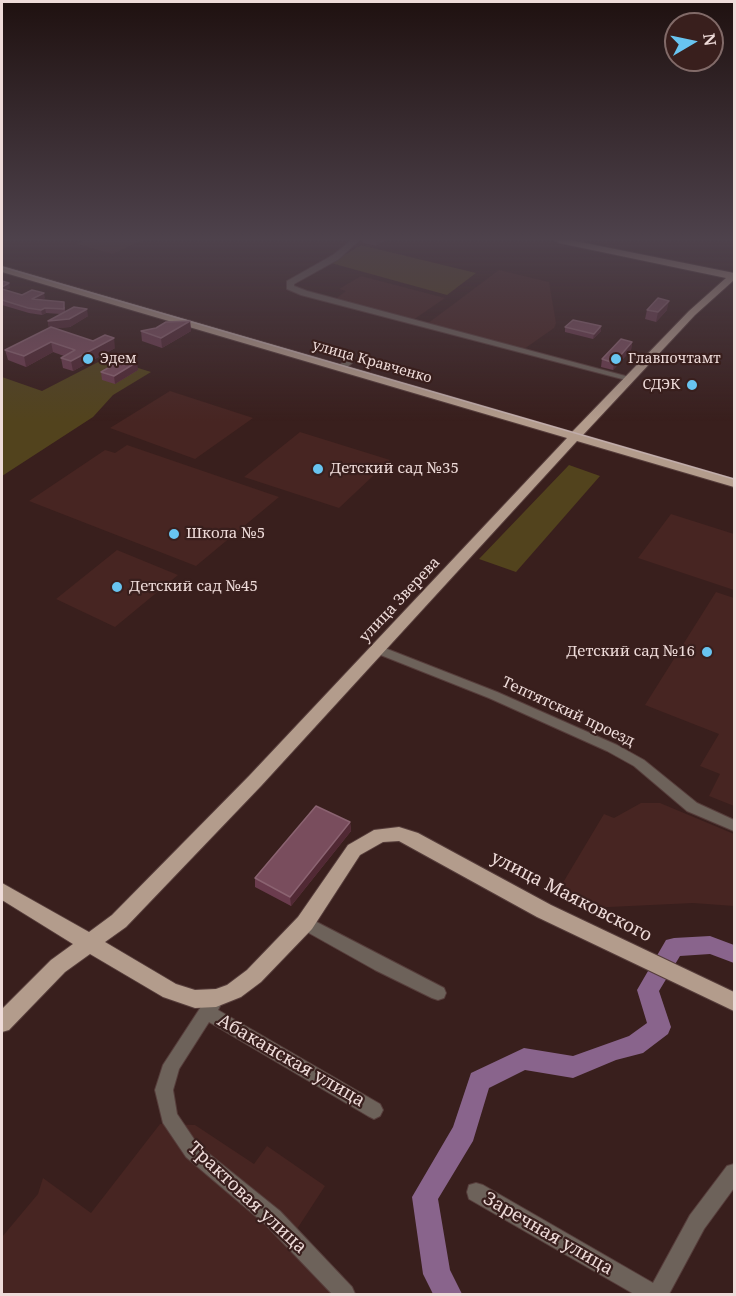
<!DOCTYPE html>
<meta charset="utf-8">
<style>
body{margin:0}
#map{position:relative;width:736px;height:1296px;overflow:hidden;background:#391f1d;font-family:"Noto Serif",serif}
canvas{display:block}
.frame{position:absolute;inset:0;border:3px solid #eedbd9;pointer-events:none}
.north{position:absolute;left:664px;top:12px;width:60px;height:60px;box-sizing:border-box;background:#391f1d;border:2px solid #816a68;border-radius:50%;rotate:81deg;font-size:16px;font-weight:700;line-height:24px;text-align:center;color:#eedbd9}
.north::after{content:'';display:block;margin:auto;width:21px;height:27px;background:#68c4f0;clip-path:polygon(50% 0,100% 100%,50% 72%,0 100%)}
</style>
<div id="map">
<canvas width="736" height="1296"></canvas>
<div class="frame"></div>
<div class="north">N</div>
</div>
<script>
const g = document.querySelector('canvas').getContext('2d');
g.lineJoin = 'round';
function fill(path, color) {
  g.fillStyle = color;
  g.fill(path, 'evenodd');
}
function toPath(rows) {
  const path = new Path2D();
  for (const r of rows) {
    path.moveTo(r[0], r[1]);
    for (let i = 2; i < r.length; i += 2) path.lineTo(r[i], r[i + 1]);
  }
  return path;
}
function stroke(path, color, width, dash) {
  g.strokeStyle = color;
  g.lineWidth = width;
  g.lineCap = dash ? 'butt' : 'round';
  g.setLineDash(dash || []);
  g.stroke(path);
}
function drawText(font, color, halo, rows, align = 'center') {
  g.font = font + ' "Noto Serif",serif';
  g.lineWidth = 4.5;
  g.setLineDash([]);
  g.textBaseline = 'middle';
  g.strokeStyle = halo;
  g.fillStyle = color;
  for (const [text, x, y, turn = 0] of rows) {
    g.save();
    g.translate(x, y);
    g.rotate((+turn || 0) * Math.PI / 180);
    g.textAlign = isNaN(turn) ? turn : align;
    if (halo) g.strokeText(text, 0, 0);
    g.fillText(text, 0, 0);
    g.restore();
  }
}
fill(toPath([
 [86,240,143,240,113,254,76,244],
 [499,270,549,282,556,323,554,328,524,349,427,324],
 [361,276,445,298,413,320,334,300,346,291,339,289],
 [170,391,253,418,195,459,110,428],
 [300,432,390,460,339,508,244,477],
 [127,445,279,497,196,566,29,501,105,450,115,453],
 [671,514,734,534,734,590,638,558],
 [117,550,178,575,115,627,56,599],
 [716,592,734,598,734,806,709,796,720,774,700,766,719,734,645,705],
 [641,803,660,803,734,834,734,906,693,903,588,908,552,895,558,891,604,814,614,818],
 [160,1124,195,1125,254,1164,267,1146,325,1186,297,1229,338,1294,2,1294,2,1237,38,1194,43,1178,91,1213]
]), '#472522');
fill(toPath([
 [361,245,476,273,447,295,331,263],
 [106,358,151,372,113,395,93,417,2,476,2,377,42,391],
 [569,465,600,476,516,572,479,559]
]), '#52431d');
fill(toPath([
 [710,936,734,945,734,963,710,954,680,956,659,991,671,1027,668,1034,643,1053,616,1060,573,1078,525,1070,489,1088,473,1141,438,1199,450,1270,462,1294,433,1294,423,1274,412,1197,453,1127,471,1073,524,1048,573,1056,629,1036,647,1023,637,990,666,940,674,938,710,936]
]), '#89648c');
const minor = toPath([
 [352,240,359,240,339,259,294,284,294,286,307,291,633,378,626,380,301,295,287,289,287,281,333,255,352,240],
 [345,361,352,363,344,370,338,370,338,366,345,361],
 [377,645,497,692,617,745,644,760,697,803,734,820,734,831,687,811,634,766,607,751,489,698,373,652,371,649,373,646,377,645],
 [305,916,444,988,446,993,444,998,438,1000,432,998,375,970,300,928,297,923,300,918,305,916],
 [216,991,222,993,224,998,218,1010,380,1104,383,1110,380,1116,374,1119,368,1116,209,1022,179,1069,173,1090,177,1114,198,1145,280,1211,352,1287,355,1294,332,1294,266,1225,186,1157,163,1123,155,1090,163,1065,210,993,216,991],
 [734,1164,734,1188,704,1229,669,1294,634,1294,469,1199,467,1192,469,1185,476,1183,483,1185,653,1283,690,1215,727,1166,734,1164]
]);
const major = toPath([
 [555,240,570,240,734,273,734,280,695,315,583,435,734,479,734,487,577,441,261,786,126,927,105,942,176,984,195,990,216,989,227,985,247,970,298,917,348,845,374,830,399,827,418,833,551,905,734,992,734,1011,537,917,399,841,383,842,360,855,312,929,261,982,241,997,216,1007,195,1008,163,997,90,954,65,972,9,1030,2,1032,2,1009,51,960,73,944,2,900,2,883,89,932,112,915,249,776,567,438,2,272,2,266,572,432,689,311,726,278,559,243,555,240]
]);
stroke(minor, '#563d3b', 2);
stroke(major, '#563d3b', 2);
fill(minor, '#6d625a');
fill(major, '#b39c8c');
stroke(toPath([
 [2,267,734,479]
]), '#c1adab', 1.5);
fill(toPath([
 [363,240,386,240,376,246,363,243],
 [2,281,10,288,5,290,22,295,45,298,41,300,65,307,65,312,88,316,70,327,54,328,115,348,73,371,63,368,61,358,64,356,53,352,26,367,8,360,5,350,49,328,48,321,61,314,46,313,42,315,29,313,2,305],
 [647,310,667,310,656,322,645,319],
 [190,321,191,331,162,348,142,341,141,331],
 [601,326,601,331,593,339,565,332,565,327],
 [632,342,631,350,613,370,601,367,602,359],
 [138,370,115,384,102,380,101,372],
 [350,822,351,831,291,906,255,887,255,878]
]), '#6b3c4e');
fill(toPath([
 [376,240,386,240,376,246],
 [9,283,10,288,2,292,2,287],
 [44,293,45,298,33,304,32,299],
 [669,301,667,310,656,322,658,312],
 [45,308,46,313,42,315,41,310],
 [87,309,88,316,70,327,49,329,48,321],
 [190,321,191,331,162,348,161,338],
 [601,326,601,331,593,339,594,334],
 [114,338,115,348,73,371,71,361],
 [51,342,53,352,26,367,24,356],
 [632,342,631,350,613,370,614,363],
 [137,362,138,370,115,384,114,376],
 [350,822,351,831,291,906,290,897]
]), '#512934');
const building = toPath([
 [2,281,9,283,2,287,2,281],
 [2,289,22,295,32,290,44,293,32,299,64,302,64,309,45,308,41,310,28,308,2,300,2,289],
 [658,298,669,301,658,312,647,310,658,298],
 [74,307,87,309,69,319,48,321,74,307],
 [573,320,601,326,594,334,565,327,573,320],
 [190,321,161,338,141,331,156,328,166,322,190,321],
 [51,327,93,341,105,335,114,338,71,361,61,358,75,350,51,342,24,356,5,350,51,327],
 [621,339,632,342,614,363,602,359,621,339],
 [120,361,137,362,114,376,101,372,120,361],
 [316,806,350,822,290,897,255,878,316,806]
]);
fill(building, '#794d5d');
stroke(building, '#8b6371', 1.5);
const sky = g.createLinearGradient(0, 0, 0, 421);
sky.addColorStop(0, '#1f1110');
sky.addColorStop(0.57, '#4e424c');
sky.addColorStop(1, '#4e424c00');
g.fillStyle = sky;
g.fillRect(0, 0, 736, 421);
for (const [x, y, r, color] of [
 [88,359,6,"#68c4f0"],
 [616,359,6,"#68c4f0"],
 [692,385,6,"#68c4f0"],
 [318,469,6,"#68c4f0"],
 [174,534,6,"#68c4f0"],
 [117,587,6,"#68c4f0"],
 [707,652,6,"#68c4f0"]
]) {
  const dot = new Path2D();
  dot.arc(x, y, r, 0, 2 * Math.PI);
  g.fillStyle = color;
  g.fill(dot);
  stroke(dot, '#391f1d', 2);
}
drawText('14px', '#eedbd9', '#391f1d', [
 ["Эдем",100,359],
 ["Главпочтамт",628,359],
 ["СДЭК",680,385,"right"]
], 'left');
drawText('14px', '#eedbd9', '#391f1d', [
 ["улица Кравченко",372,362,16]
]);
drawText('15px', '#eedbd9', '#391f1d', [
 ["Детский сад №35",330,469],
 ["Школа №5",186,534],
 ["Детский сад №45",129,587],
 ["Детский сад №16",695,652,"right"]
], 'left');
drawText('15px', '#eedbd9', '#391f1d', [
 ["улица Зверева",400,600,-47],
 ["Тептятский проезд",568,712,25]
]);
drawText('18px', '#eedbd9', '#391f1d', [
 ["улица Маяковского",571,897,27],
 ["Абаканская улица",291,1061,30],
 ["Трактовая улица",247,1198,43],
 ["Заречная улица",548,1234,30]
]);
</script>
